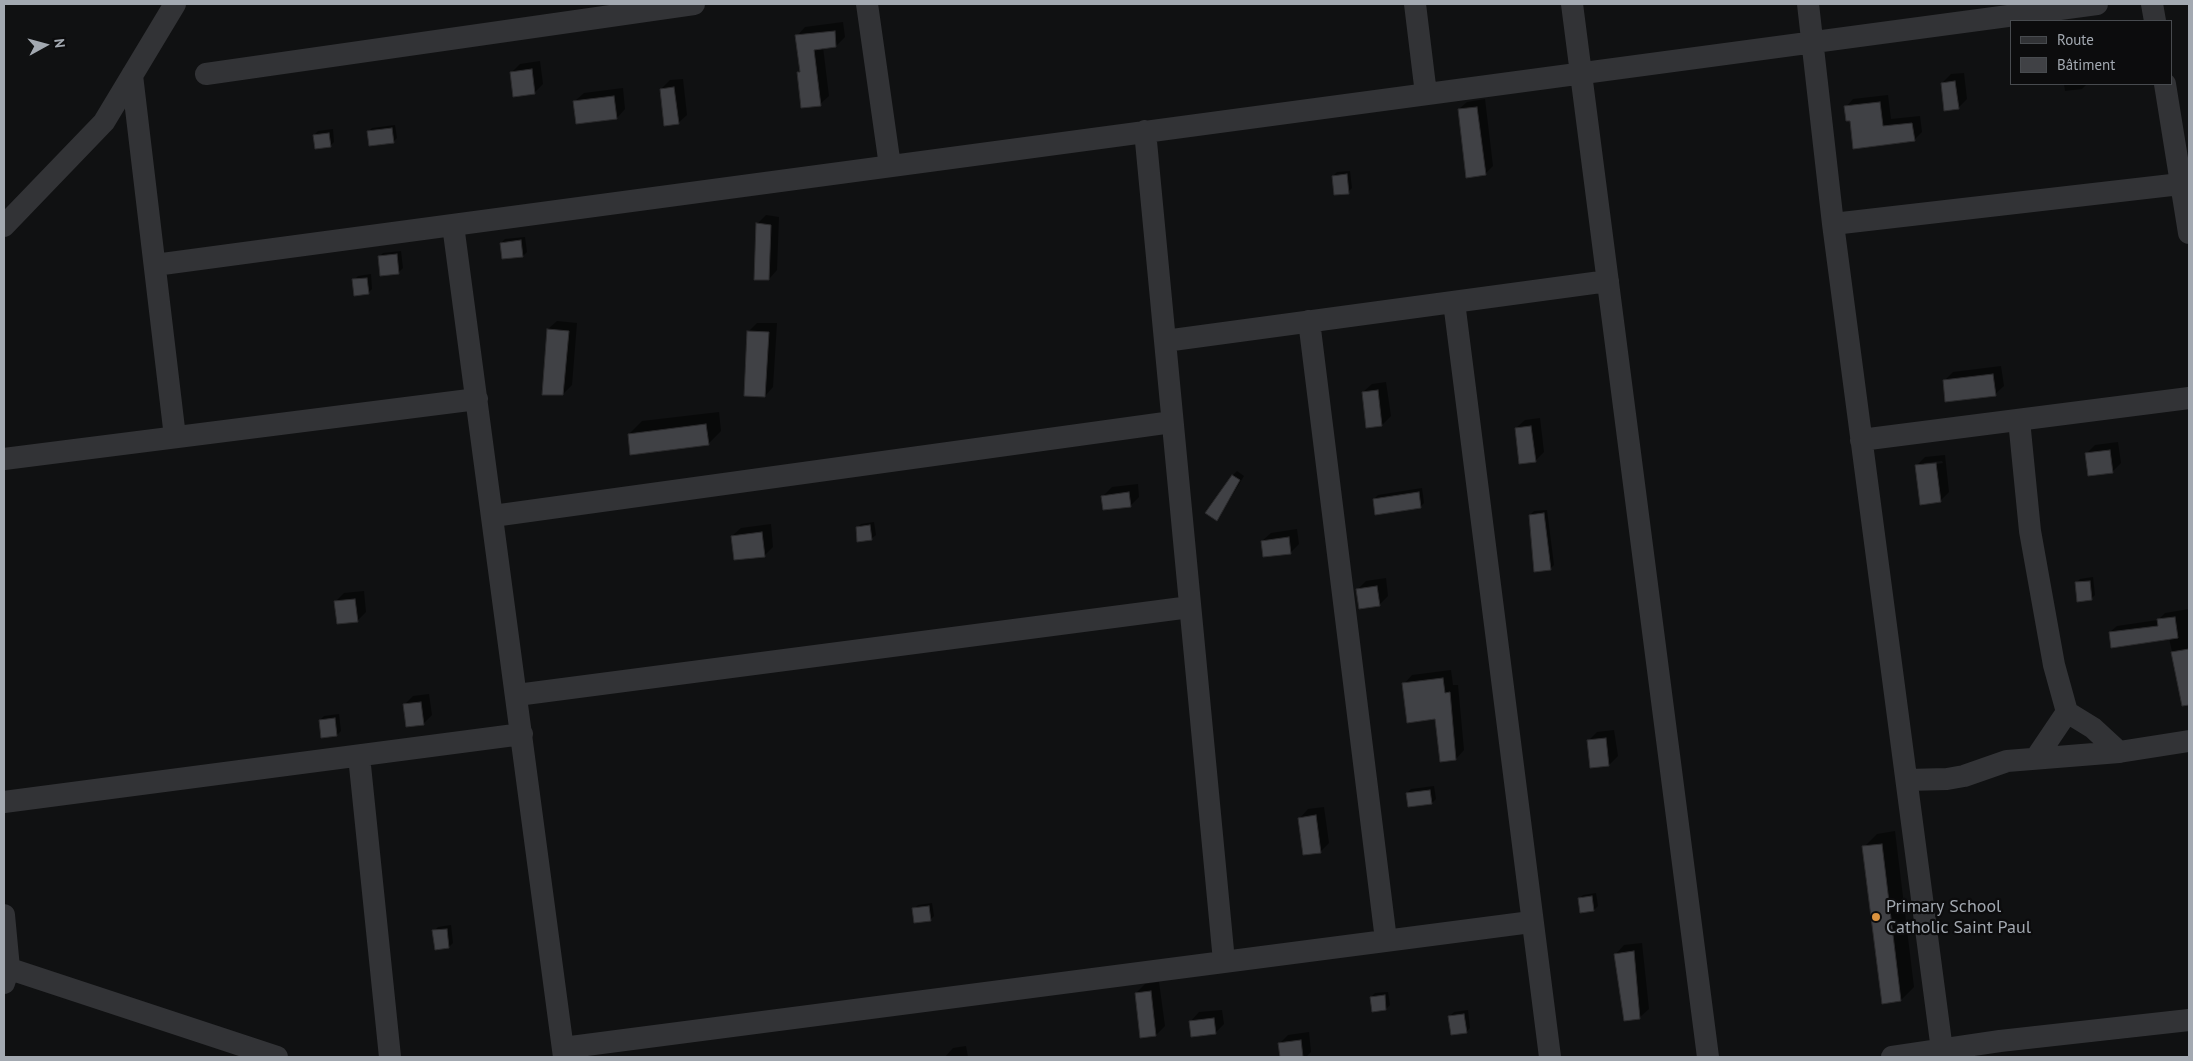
<!DOCTYPE html>
<meta charset="utf-8">
<style>
body{margin:0}
#map{position:relative;width:2193px;height:1061px;overflow:hidden;background:#101112;font-family:"PT Sans",sans-serif}
canvas{display:block}
.frame{position:absolute;inset:0;border:5px solid #a3a9b1;pointer-events:none}
.legend{position:absolute;left:2010px;top:20px;width:162px;height:65px;box-sizing:border-box;background:#0c0c0d;border:1px solid #484b4f;margin:0;padding:6px 9px;list-style:none;font-size:15px;color:#a3a9b1}
.legend li{display:flex;align-items:center;gap:10px;height:25px}
.legend b{width:25px;border:1px solid #484b4f}
.north{position:absolute;left:20px;top:20px;width:50px;height:50px;-webkit-text-stroke:4px #0c0c0d;paint-order:stroke;rotate:83deg;font-size:14px;font-weight:700;line-height:20px;text-align:center;color:#a3a9b1}
.north::after{content:'';display:block;margin:auto;width:18px;height:22px;background:#a3a9b1;clip-path:polygon(50% 0,100% 100%,50% 72%,0 100%)}
</style>
<div id="map">
<canvas width="2193" height="1061"></canvas>
<div class="frame"></div>
<ul class="legend">
<li><b style="height:6px;background:#323336"></b>Route</li>
<li><b style="height:14px;background:#404145"></b>Bâtiment</li>
</ul>
<div class="north">N</div>
</div>
<script>
const g = document.querySelector('canvas').getContext('2d');
g.lineJoin = 'round';
function fill(path, color) {
  g.fillStyle = color;
  g.fill(path, 'evenodd');
}
function toPath(rows) {
  const path = new Path2D();
  for (const r of rows) {
    path.moveTo(r[0], r[1]);
    for (let i = 2; i < r.length; i += 2) path.lineTo(r[i], r[i + 1]);
  }
  return path;
}
function stroke(path, color, width, dash) {
  g.strokeStyle = color;
  g.lineWidth = width;
  g.lineCap = dash ? 'butt' : 'round';
  g.setLineDash(dash || []);
  g.stroke(path);
}
function drawText(font, color, halo, rows, align = 'center') {
  g.font = font + ' "PT Sans",sans-serif';
  g.lineWidth = 4.5;
  g.setLineDash([]);
  g.textBaseline = 'middle';
  g.strokeStyle = halo;
  g.fillStyle = color;
  for (const [text, x, y, turn = 0] of rows) {
    g.save();
    g.translate(x, y);
    g.rotate((+turn || 0) * Math.PI / 180);
    g.textAlign = isNaN(turn) ? turn : align;
    if (halo) g.strokeText(text, 0, 0);
    g.fillText(text, 0, 0);
    g.restore();
  }
}
fill(toPath([
 [843,22,845,37,836,46,823,47,829,96,820,104,798,72,801,70,797,36,805,27],
 [540,61,543,84,534,93,512,72,520,64],
 [1964,73,1967,99,1958,108,1942,83,1951,74],
 [683,79,687,115,678,123,661,89,670,80],
 [2064,84,2086,84,2086,85,2082,89,2065,91],
 [623,88,625,109,617,118,575,101,584,93],
 [1888,95,1891,119,1920,116,1922,132,1914,140,1851,119,1846,107,1853,99],
 [1485,99,1493,166,1485,174,1459,109,1467,102],
 [395,125,397,138,393,142,368,132,372,128],
 [333,129,334,142,330,146,314,135,318,131],
 [1350,171,1352,188,1348,192,1333,176,1337,172],
 [766,215,779,217,777,270,769,279,757,224],
 [525,237,527,252,523,256,501,243,505,239],
 [401,251,403,268,399,272,379,257,383,253],
 [371,274,372,289,368,293,354,280,358,276],
 [557,321,577,323,572,385,563,394,548,329],
 [757,323,777,323,773,387,765,396,749,331],
 [2001,366,2004,386,1995,394,1944,381,1953,372],
 [1386,382,1391,416,1382,425,1367,427,1363,392,1372,384],
 [719,412,721,431,708,444,629,434,642,421],
 [1540,418,1544,452,1535,461,1516,428,1525,420],
 [2118,442,2121,463,2112,472,2087,453,2095,445],
 [1945,455,1949,492,1940,501,1916,466,1925,457],
 [1942,461,1943,463,1924,466,1924,463],
 [1237,471,1244,476,1217,520,1233,475],
 [1138,484,1139,497,1130,506,1103,496,1112,487],
 [1422,488,1424,503,1420,507,1374,499,1378,495],
 [1547,510,1554,565,1550,569,1530,515,1534,511],
 [874,522,876,535,871,539,857,528,861,524],
 [771,524,773,547,765,555,732,536,741,528],
 [1297,529,1299,544,1290,553,1262,541,1271,533],
 [2093,577,2095,595,2091,599,2076,583,2080,579],
 [1386,578,1388,596,1379,605,1358,589,1366,581],
 [364,591,366,612,357,621,335,602,344,593],
 [2189,609,2189,704,2184,706,2169,638,2110,632,2117,626,2158,620,2165,613],
 [1451,670,1453,685,1458,685,1464,750,1456,759,1436,718,1404,684,1412,675],
 [429,694,432,715,423,724,404,705,413,696],
 [339,714,341,731,337,735,320,720,324,716],
 [1614,730,1618,756,1609,765,1588,741,1597,732],
 [1434,786,1436,799,1432,803,1407,793,1411,789],
 [1324,807,1329,843,1320,852,1300,818,1308,809],
 [1895,831,1914,987,1901,1000,1864,847,1877,834],
 [1596,893,1598,906,1594,910,1579,899,1583,895],
 [932,903,934,916,930,920,914,909,918,905],
 [451,925,453,943,449,947,434,931,438,927],
 [1642,943,1649,1009,1640,1017,1616,954,1624,945],
 [1159,982,1165,1026,1156,1035,1136,993,1145,984],
 [1388,992,1390,1005,1386,1009,1371,997,1375,993],
 [1222,1010,1224,1024,1215,1033,1191,1021,1199,1012],
 [1468,1010,1470,1028,1466,1032,1450,1016,1454,1012],
 [1309,1032,1311,1052,1306,1057,1281,1057,1279,1044,1288,1035],
 [966,1046,968,1057,945,1057,953,1048]
]), '#0007');
const building = toPath([
 [835,31,836,47,814,50,821,106,801,108,797,72,800,72,795,35,835,31],
 [532,69,535,94,513,97,510,72,532,69],
 [1955,81,1959,109,1944,111,1941,83,1955,81],
 [674,87,679,124,664,126,660,89,674,87],
 [614,96,617,119,576,124,573,101,614,96],
 [1880,102,1883,126,1912,123,1915,141,1853,149,1850,121,1846,121,1844,106,1880,102],
 [1477,107,1486,175,1466,178,1458,109,1477,107],
 [392,128,394,143,369,146,367,131,392,128],
 [329,133,331,147,315,149,313,135,329,133],
 [1347,174,1349,194,1334,195,1332,176,1347,174],
 [756,223,771,225,769,280,754,280,756,223],
 [521,240,523,257,502,259,500,243,521,240],
 [397,254,399,274,380,276,378,256,397,254],
 [367,278,369,294,354,296,352,279,367,278],
 [547,329,569,331,563,395,542,395,547,329],
 [747,331,769,332,765,397,744,396,747,331],
 [1993,374,1996,396,1945,402,1943,380,1993,374],
 [1378,390,1382,426,1366,428,1362,392,1378,390],
 [706,424,709,445,630,455,628,434,706,424],
 [1531,426,1536,462,1519,464,1515,428,1531,426],
 [2110,450,2113,473,2088,476,2085,453,2110,450],
 [1936,463,1941,502,1920,505,1915,465,1936,463],
 [1232,475,1240,480,1217,521,1205,513,1232,475],
 [1129,492,1131,507,1103,510,1101,496,1129,492],
 [1419,492,1421,508,1375,515,1373,499,1419,492],
 [1544,513,1551,570,1534,572,1529,515,1544,513],
 [870,525,872,540,857,542,856,527,870,525],
 [762,532,765,557,734,560,731,536,762,532],
 [1289,537,1291,554,1263,557,1261,541,1289,537],
 [2090,581,2092,600,2077,602,2075,582,2090,581],
 [1377,586,1380,606,1359,609,1356,589,1377,586],
 [355,599,358,622,337,624,334,601,355,599],
 [2175,617,2178,638,2111,648,2109,632,2158,626,2157,619,2175,617],
 [2189,649,2189,705,2182,706,2171,652,2189,649],
 [1443,678,1445,693,1450,692,1456,760,1440,762,1435,719,1407,723,1402,683,1443,678],
 [421,702,424,725,406,727,403,704,421,702],
 [335,718,337,736,321,738,319,720,335,718],
 [1606,738,1609,766,1590,768,1587,740,1606,738],
 [1430,790,1432,804,1408,807,1406,793,1430,790],
 [1316,815,1321,853,1303,855,1298,818,1316,815],
 [1882,844,1901,1001,1882,1004,1862,846,1882,844],
 [1592,896,1594,911,1580,913,1578,898,1592,896],
 [929,906,931,921,914,923,912,908,929,906],
 [447,929,449,948,435,950,432,930,447,929],
 [1634,951,1640,1019,1624,1021,1614,954,1634,951],
 [1151,991,1156,1036,1140,1038,1135,993,1151,991],
 [1385,995,1386,1010,1372,1012,1370,997,1385,995],
 [1464,1014,1467,1033,1451,1035,1448,1016,1464,1014],
 [1214,1018,1216,1034,1191,1037,1189,1021,1214,1018],
 [1301,1040,1303,1057,1280,1057,1278,1043,1301,1040]
]);
fill(building, '#404145');
stroke(building, '#2b2b2d', 1);
stroke(toPath([
 [867,4,890,166],
 [1415,4,1426,94],
 [1572,4,1708,1057],
 [1808,4,1833,224,1942,1050],
 [2152,4,2155,21],
 [206,74,694,4],
 [132,75,175,437],
 [2165,84,2189,233],
 [1145,131,1224,961],
 [1833,224,2189,183],
 [453,225,564,1057],
 [4,226,104,122,175,4],
 [155,265,2097,4],
 [1454,302,1550,1057],
 [1309,321,1386,940],
 [1165,341,1608,281],
 [2019,420,2030,531,2054,665,2067,712,2093,728,2119,752,2189,741],
 [1861,440,2189,398],
 [4,459,477,399],
 [493,516,1172,422],
 [517,695,1190,607],
 [359,756,390,1057],
 [2036,758,2067,712],
 [1907,780,1947,779,1964,776,2007,761,2119,752],
 [4,802,522,734],
 [4,915,9,968,4,983],
 [4,967,277,1057],
 [563,1048,1531,922],
 [1892,1057,2000,1041,2189,1020]
]), '#323336', 22);
for (const [x, y, r, color] of [
 [1876,917,5,"#db933f"]
]) {
  const dot = new Path2D();
  dot.arc(x, y, r, 0, 2 * Math.PI);
  g.fillStyle = color;
  g.fill(dot);
  stroke(dot, '#0c0c0d', 2);
}
drawText('18px', '#a3a9b1', '#0c0c0d', [
 ["Primary School",1886,907],
 ["Catholic Saint Paul",1886,928]
], 'left');
</script>
